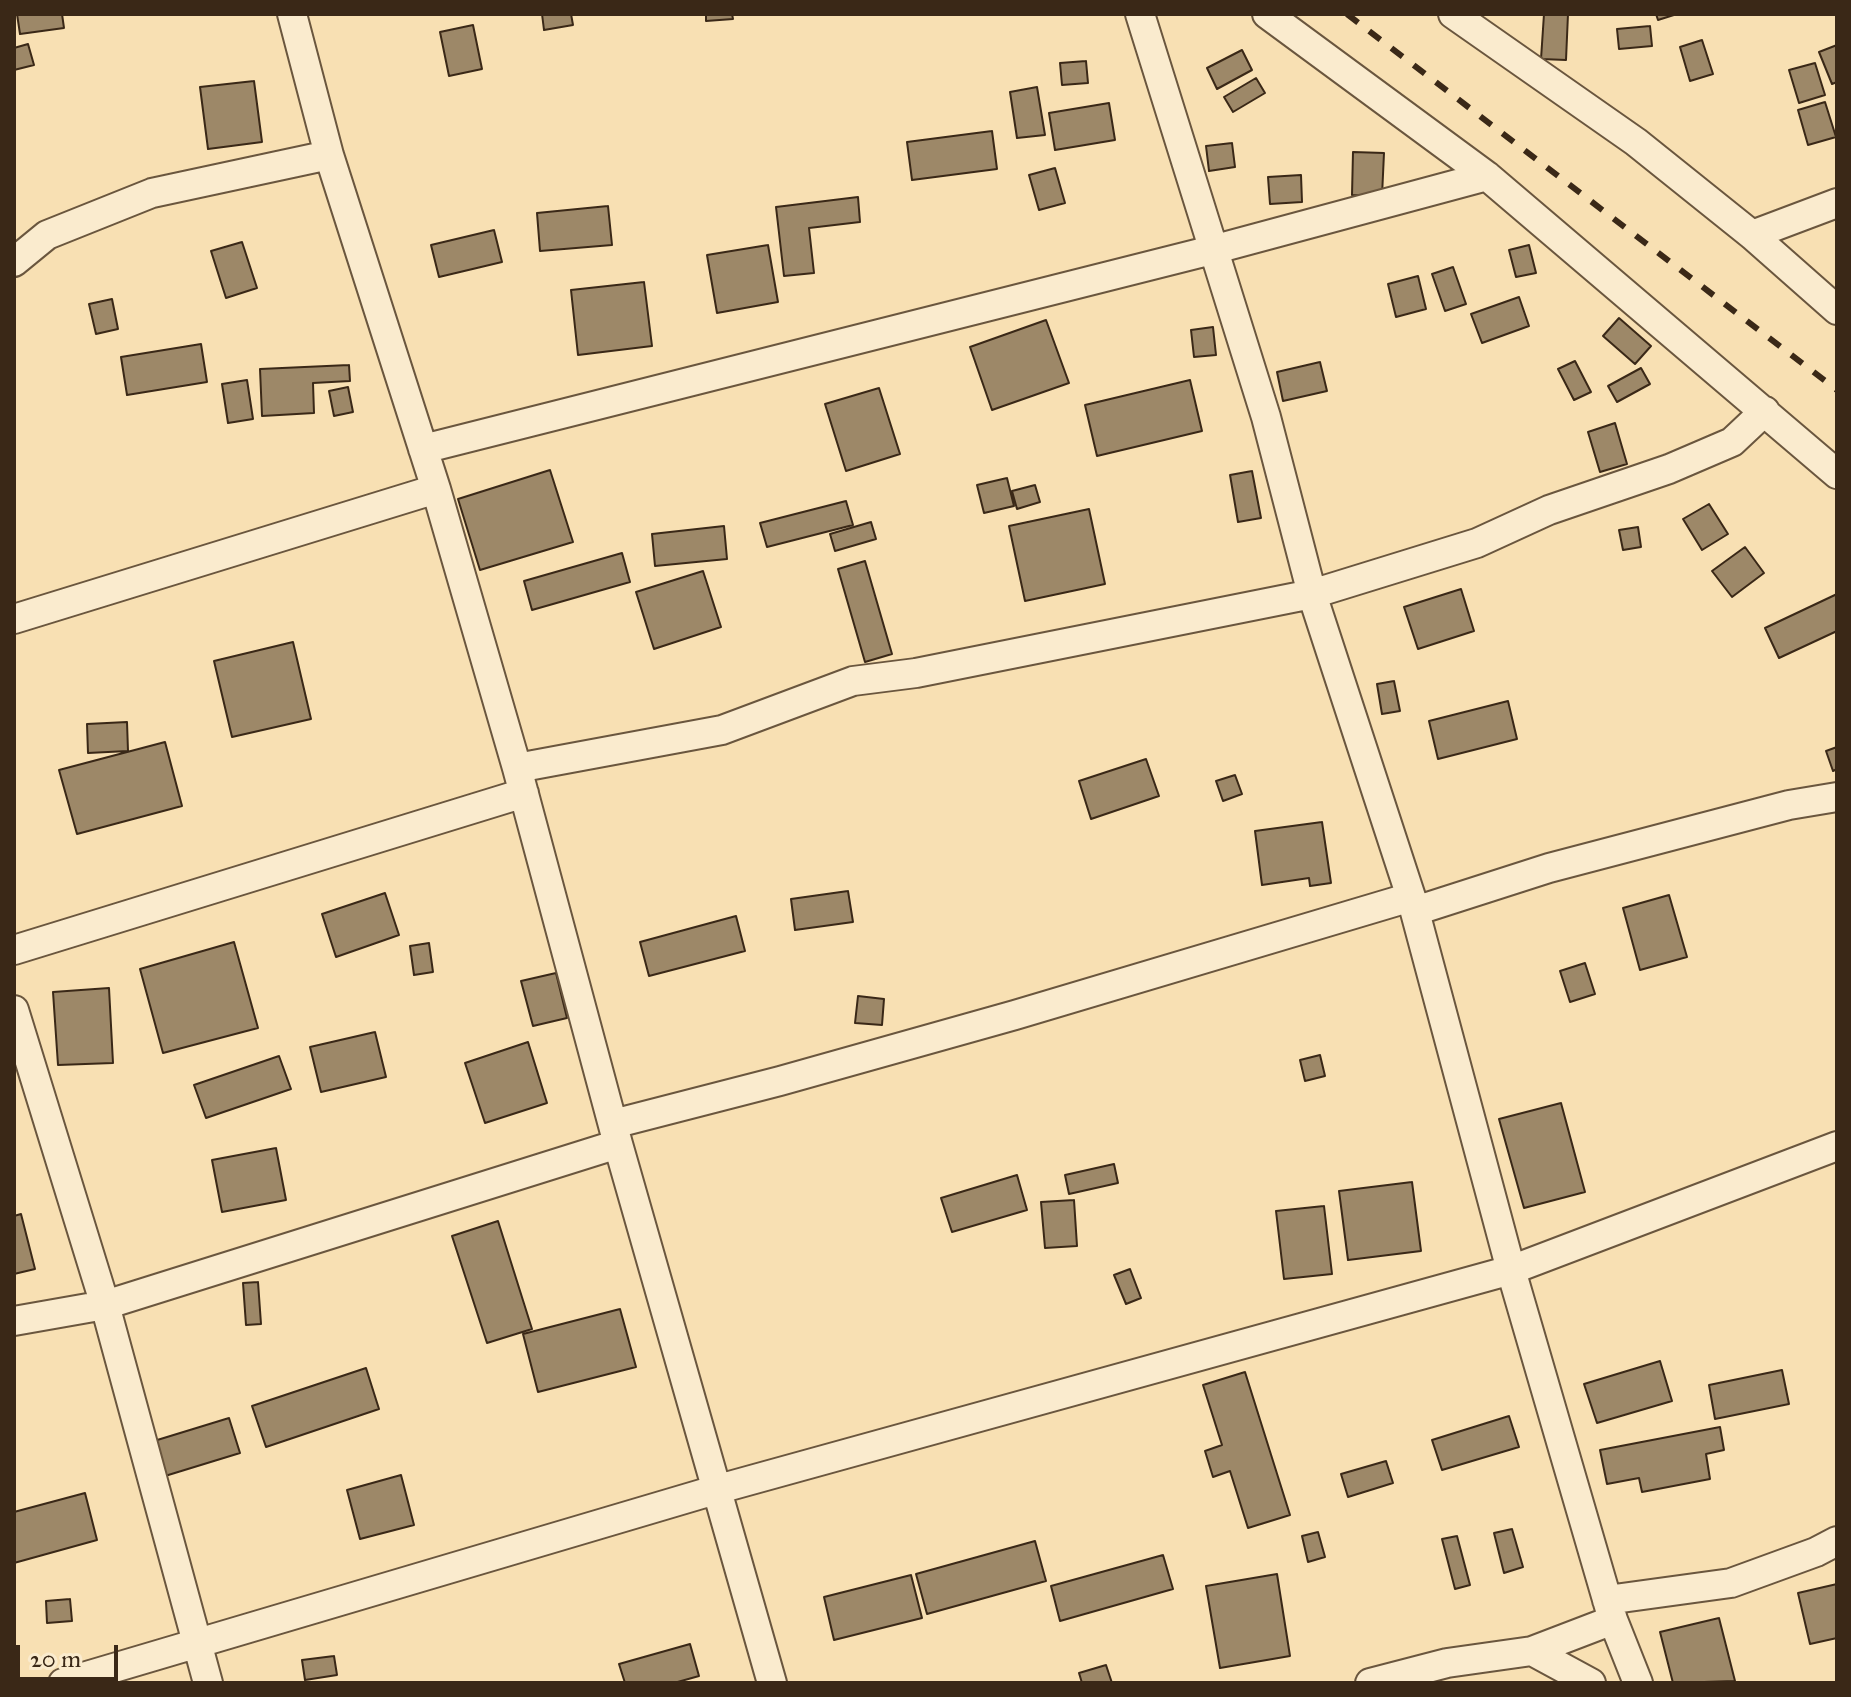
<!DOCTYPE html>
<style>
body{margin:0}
#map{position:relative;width:1851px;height:1697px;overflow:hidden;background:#f8e0b3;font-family:"IM FELL Great Primer",serif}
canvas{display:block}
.frame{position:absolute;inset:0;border:16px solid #3a2817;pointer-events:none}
.scale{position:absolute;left:16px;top:1645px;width:102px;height:36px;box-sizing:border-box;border:4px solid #3a2817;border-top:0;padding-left:10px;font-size:24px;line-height:28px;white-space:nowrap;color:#3a2817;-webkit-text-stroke:6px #faebce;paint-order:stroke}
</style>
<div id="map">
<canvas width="1851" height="1697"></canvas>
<div class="frame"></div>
<div class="scale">20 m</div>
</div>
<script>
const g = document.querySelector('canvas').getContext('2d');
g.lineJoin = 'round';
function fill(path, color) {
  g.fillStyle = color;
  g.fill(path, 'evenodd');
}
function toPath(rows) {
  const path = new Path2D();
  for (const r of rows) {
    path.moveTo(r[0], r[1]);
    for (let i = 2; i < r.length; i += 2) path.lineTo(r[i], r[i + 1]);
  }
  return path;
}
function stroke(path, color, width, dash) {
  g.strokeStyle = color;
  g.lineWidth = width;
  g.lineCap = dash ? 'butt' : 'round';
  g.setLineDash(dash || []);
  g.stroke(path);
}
const building = toPath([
 [17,14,62,14,64,28,20,34,17,14],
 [542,14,571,14,573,25,544,30,542,14],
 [706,14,732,14,733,19,706,21,706,14],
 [1544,14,1568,14,1566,60,1541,59,1544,14],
 [1656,14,1677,14,1658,20,1656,14],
 [473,25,482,69,449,76,440,32,473,25],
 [1650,26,1652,46,1619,49,1617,29,1650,26],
 [1702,40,1713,74,1690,81,1680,47,1702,40],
 [28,44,34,65,14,70,14,48,28,44],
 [1837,45,1837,82,1832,84,1819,52,1837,45],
 [1242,50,1252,70,1217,89,1207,68,1242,50],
 [1086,61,1088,83,1062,85,1060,63,1086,61],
 [1815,63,1825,95,1799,103,1789,70,1815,63],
 [1256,78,1265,93,1233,112,1224,97,1256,78],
 [254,81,262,142,208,149,200,87,254,81],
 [1037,87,1045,135,1017,138,1010,92,1037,87],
 [1825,102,1836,137,1808,145,1798,110,1825,102],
 [1109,103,1115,140,1055,150,1049,113,1109,103],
 [992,131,997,169,912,180,907,142,992,131],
 [1232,143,1235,167,1209,171,1206,146,1232,143],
 [1353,152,1384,153,1382,196,1352,195,1353,152],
 [1055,168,1065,203,1039,210,1029,175,1055,168],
 [1301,175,1302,202,1270,204,1268,177,1301,175],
 [858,197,860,222,809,228,814,273,784,276,776,207,858,197],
 [608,206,612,245,540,251,537,213,608,206],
 [494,230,502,262,439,277,431,245,494,230],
 [242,242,257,288,226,298,211,251,242,242],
 [768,245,778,302,717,313,707,255,768,245],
 [1529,245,1536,273,1516,277,1509,250,1529,245],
 [1453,267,1466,304,1445,311,1432,274,1453,267],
 [1418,276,1426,309,1396,317,1388,284,1418,276],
 [644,282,652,346,578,355,571,290,644,282],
 [1519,297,1529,326,1482,343,1471,314,1519,297],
 [112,299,118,329,96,334,89,304,112,299],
 [1619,318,1651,346,1635,364,1603,336,1619,318],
 [1046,320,1069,383,992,410,970,347,1046,320],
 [1213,327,1216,355,1194,357,1191,330,1213,327],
 [201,344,207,382,127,395,121,357,201,344],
 [1575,361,1591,392,1574,400,1558,369,1575,361],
 [1320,362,1327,391,1283,401,1277,372,1320,362],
 [349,365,350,381,313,383,314,413,262,416,260,369,349,365],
 [1641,368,1650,384,1617,402,1608,386,1641,368],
 [247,380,253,419,228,423,222,384,247,380],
 [1190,380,1202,431,1097,456,1085,405,1190,380],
 [348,387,353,412,334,416,329,391,348,387],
 [879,388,900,454,846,471,825,404,879,388],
 [1615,423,1627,464,1600,472,1588,432,1615,423],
 [550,470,573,542,480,570,458,499,550,470],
 [1252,471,1261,518,1238,522,1230,475,1252,471],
 [1007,478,1014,506,984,513,977,485,1007,478],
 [1035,485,1040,502,1017,509,1012,491,1035,485],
 [846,501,853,525,767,547,760,523,846,501],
 [1709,504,1728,534,1702,550,1683,519,1709,504],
 [1089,509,1105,584,1025,601,1009,526,1089,509],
 [871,522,876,539,835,551,830,534,871,522],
 [724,526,727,559,655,566,652,534,724,526],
 [1638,527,1641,547,1623,550,1619,530,1638,527],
 [1745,547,1764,573,1732,597,1712,571,1745,547],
 [622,553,630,582,532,610,524,581,622,553],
 [865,561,892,654,865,662,838,569,865,561],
 [703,571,721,627,654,649,636,592,703,571],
 [1461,589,1474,631,1418,649,1404,607,1461,589],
 [1837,594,1837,631,1779,658,1765,628,1837,594],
 [293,642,311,719,232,737,214,661,293,642],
 [1394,681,1400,711,1382,714,1377,684,1394,681],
 [1508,701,1517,739,1438,759,1429,721,1508,701],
 [127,722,128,751,88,753,87,724,127,722],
 [165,742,182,806,77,834,59,770,165,742],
 [1837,747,1837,769,1833,771,1826,751,1837,747],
 [1146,759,1159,796,1091,819,1079,781,1146,759],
 [1235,775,1242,794,1223,801,1216,781,1235,775],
 [1322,822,1331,883,1310,886,1309,878,1262,885,1255,831,1322,822],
 [848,891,853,922,795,930,791,899,848,891],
 [385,893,399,935,336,957,322,914,385,893],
 [1669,895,1687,957,1640,970,1623,908,1669,895],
 [736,916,745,951,649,976,640,942,736,916],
 [234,942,258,1028,163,1053,140,969,234,942],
 [429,943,433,972,414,975,410,946,429,943],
 [1585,963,1595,994,1570,1002,1560,971,1585,963],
 [556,973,567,1018,533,1026,521,981,556,973],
 [109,988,113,1063,58,1065,53,992,109,988],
 [858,996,884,999,882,1025,855,1023,858,996],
 [375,1032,386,1077,321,1092,310,1047,375,1032],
 [528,1042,547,1103,485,1123,465,1063,528,1042],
 [1320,1055,1325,1076,1305,1081,1300,1060,1320,1055],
 [279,1056,291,1089,206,1118,194,1085,279,1056],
 [1561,1103,1585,1192,1524,1208,1499,1119,1561,1103],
 [276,1148,286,1200,222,1212,212,1160,276,1148],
 [1114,1164,1118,1183,1069,1194,1065,1175,1114,1164],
 [1017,1175,1027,1210,952,1232,941,1198,1017,1175],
 [1412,1182,1421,1251,1348,1260,1339,1191,1412,1182],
 [1074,1200,1077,1246,1045,1248,1041,1202,1074,1200],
 [1324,1206,1332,1274,1284,1279,1276,1211,1324,1206],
 [21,1214,35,1269,14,1274,14,1216,21,1214],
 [498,1221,532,1329,487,1343,452,1236,498,1221],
 [1130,1269,1141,1298,1126,1304,1114,1275,1130,1269],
 [258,1282,261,1324,246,1325,243,1283,258,1282],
 [620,1309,636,1367,538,1392,523,1334,620,1309],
 [1660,1361,1672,1401,1597,1423,1584,1384,1660,1361],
 [366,1368,379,1409,266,1447,252,1406,366,1368],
 [1782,1370,1789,1404,1715,1419,1709,1385,1782,1370],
 [1245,1372,1290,1515,1248,1528,1230,1471,1213,1477,1205,1451,1222,1445,1203,1385,1245,1372],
 [1509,1416,1519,1447,1442,1470,1432,1440,1509,1416],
 [229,1418,240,1453,165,1476,154,1441,229,1418],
 [1720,1427,1724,1450,1706,1454,1710,1479,1642,1492,1639,1478,1607,1484,1600,1450,1720,1427],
 [1386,1461,1393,1483,1348,1497,1341,1474,1386,1461],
 [401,1475,414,1525,360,1539,347,1490,401,1475],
 [85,1493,97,1540,14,1563,14,1512,85,1493],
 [1512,1529,1523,1567,1504,1573,1494,1533,1512,1529],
 [1318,1532,1325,1557,1308,1562,1302,1536,1318,1532],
 [1457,1536,1470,1585,1455,1589,1442,1539,1457,1536],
 [1035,1541,1046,1581,927,1614,916,1574,1035,1541],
 [1163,1555,1173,1589,1060,1621,1051,1586,1163,1555],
 [1277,1574,1290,1656,1220,1668,1206,1586,1277,1574],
 [911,1575,922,1618,834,1640,824,1597,911,1575],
 [1837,1584,1837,1638,1810,1644,1798,1593,1837,1584],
 [70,1599,72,1621,47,1623,46,1601,70,1599],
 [1719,1618,1735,1681,1673,1683,1660,1632,1719,1618],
 [690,1644,699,1676,674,1683,625,1683,619,1664,690,1644],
 [334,1656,337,1675,305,1680,302,1660,334,1656],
 [1106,1665,1112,1683,1082,1683,1079,1673,1106,1665]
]);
fill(building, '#9d8868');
stroke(building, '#3a2817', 2);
const street = toPath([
 [292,14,329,155,436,489,517,768,618,1144,772,1683],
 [1140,14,1266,417,1312,594,1411,897,1511,1270,1613,1620,1638,1683],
 [1267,14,1487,176,1837,474],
 [1453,14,1636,142,1752,235,1837,310],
 [1752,235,1837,203],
 [14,262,47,235,152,193,329,155],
 [423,449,1212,250,1487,176],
 [14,619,436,489],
 [517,768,722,730,853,681,916,673,1312,594,1477,543,1549,510,1669,469,1732,442,1765,411],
 [1415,911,1549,868,1789,805,1837,797],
 [14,950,524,793],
 [14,1010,105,1305,208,1683],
 [613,1124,780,1081,1015,1015,1411,897],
 [14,1321,105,1305,618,1144],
 [1607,1600,1731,1583,1816,1552,1837,1541],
 [1532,1651,1591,1683],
 [63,1683,715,1490,1511,1270,1837,1146],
 [1370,1683,1447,1663,1532,1651,1613,1620]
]);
stroke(street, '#6a563e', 32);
stroke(street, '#faebce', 28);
stroke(toPath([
 [1347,14,1837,390]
]), '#3a2817', 6, [14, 14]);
</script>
